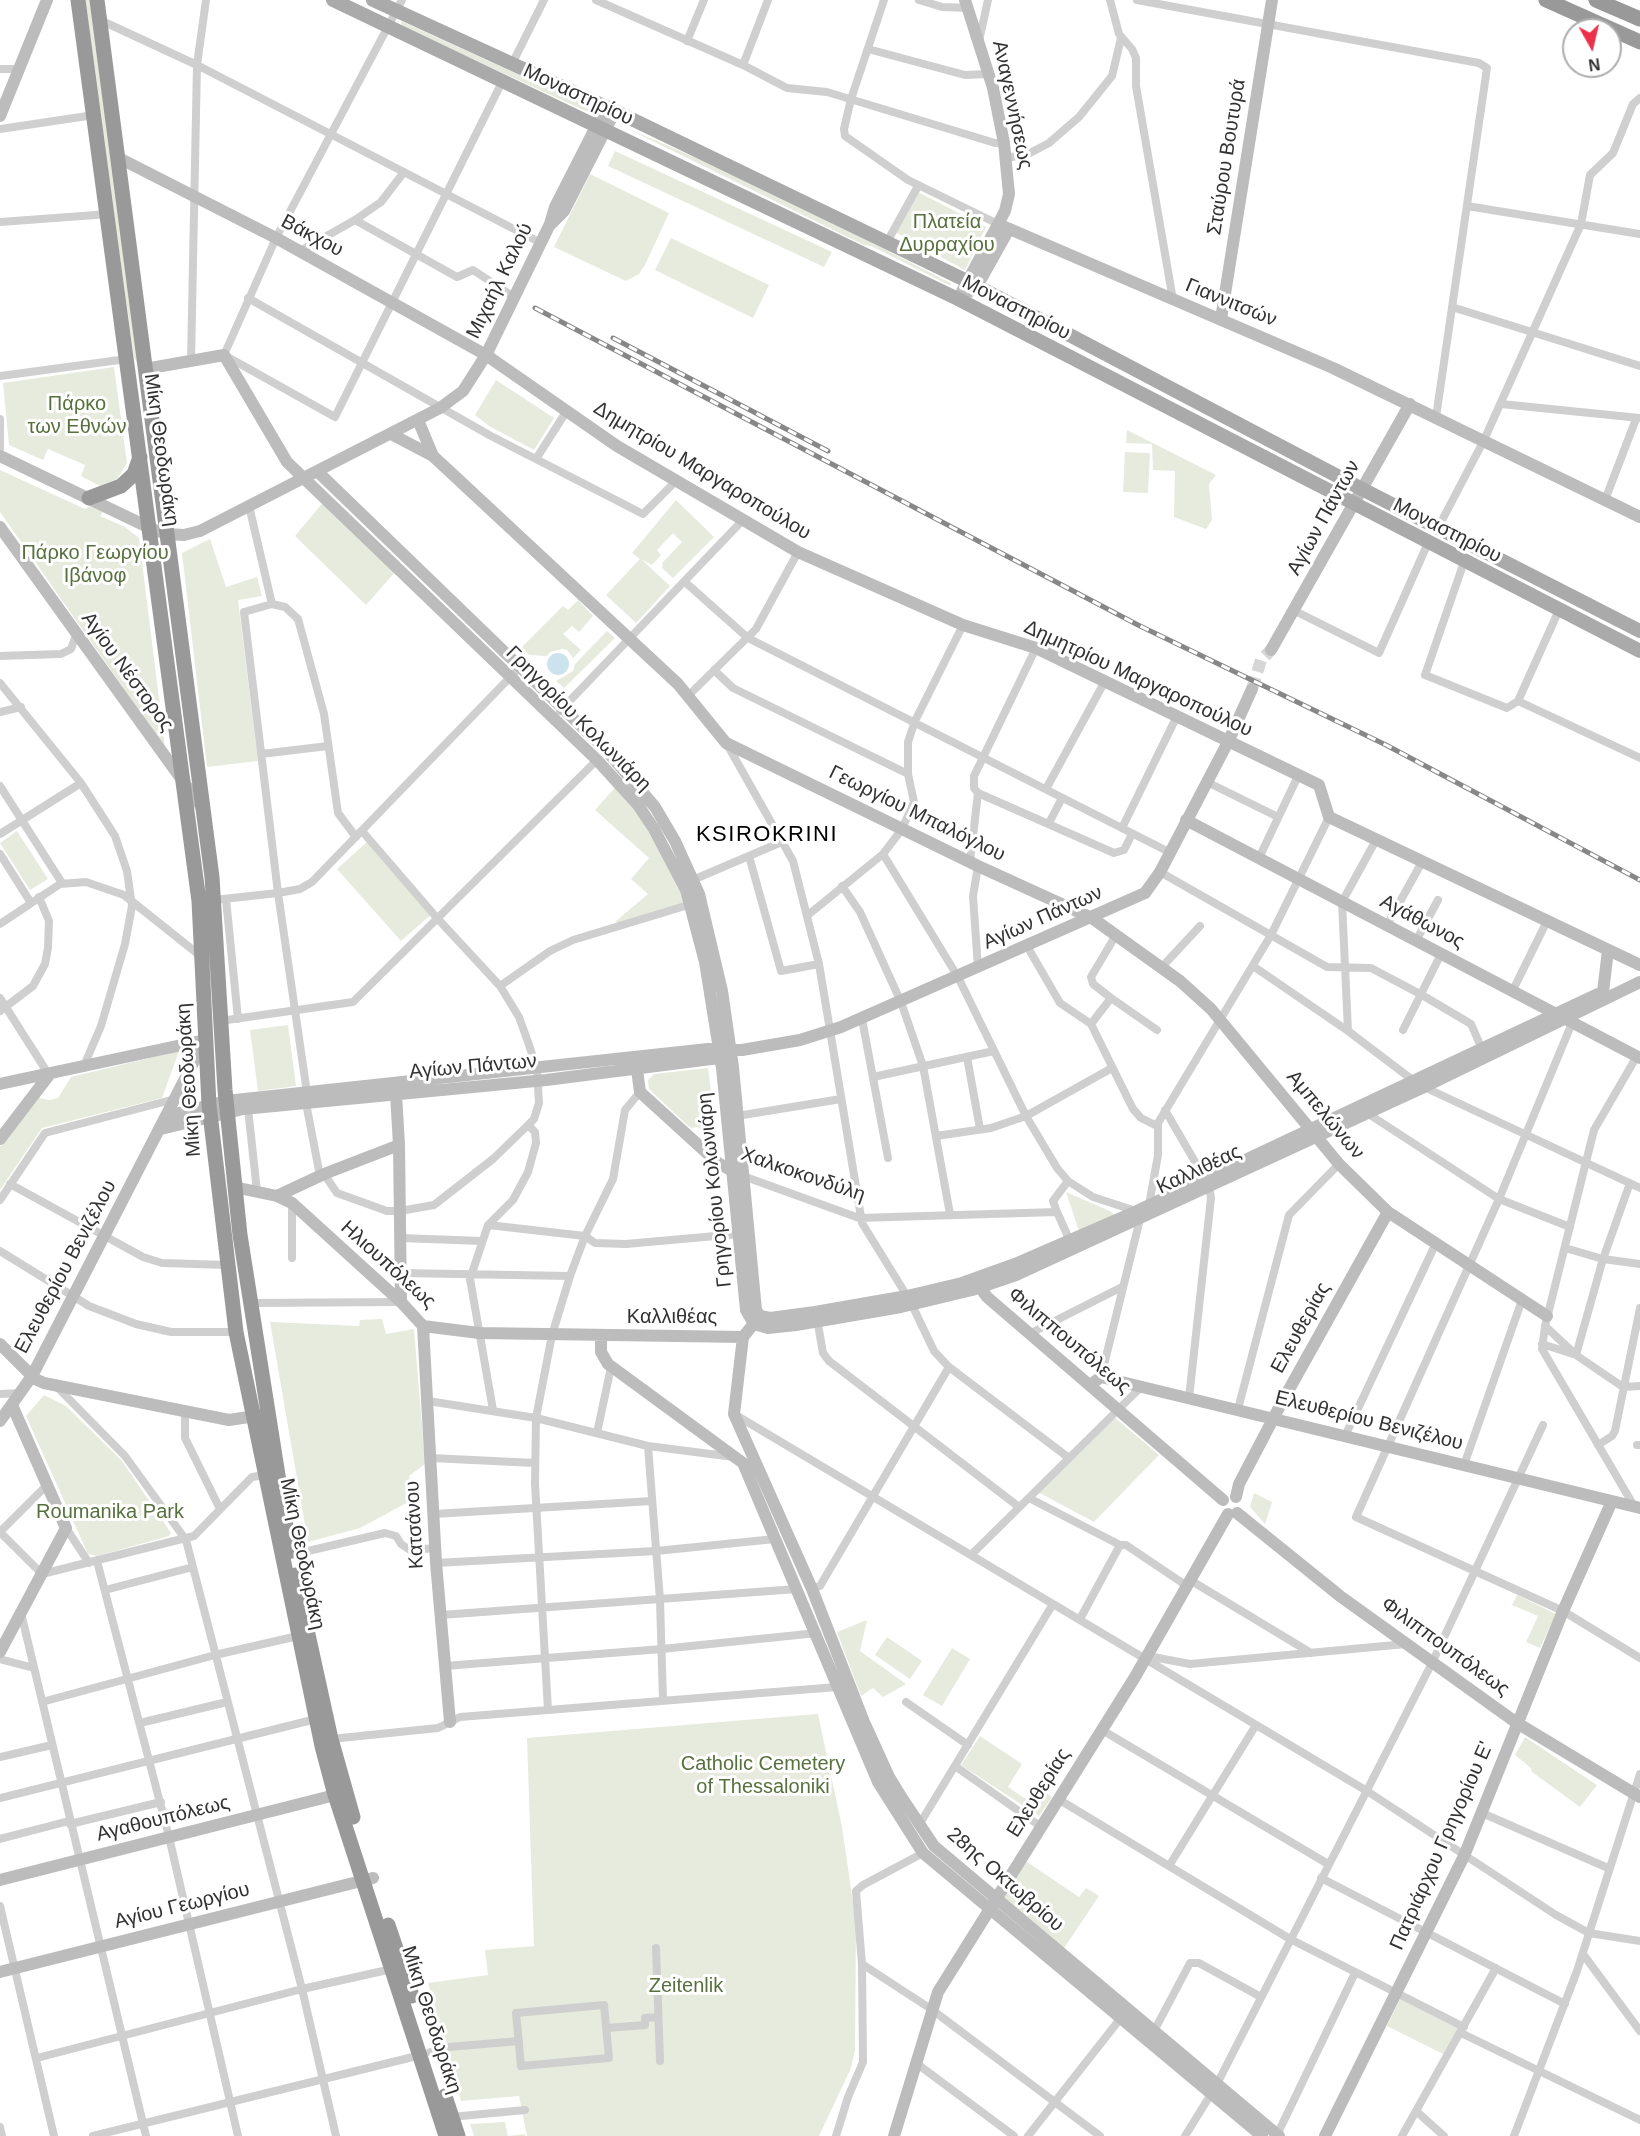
<!DOCTYPE html>
<meta charset="utf-8">
<style>
body{margin:0}
#map{position:relative;width:1640px;height:2136px;overflow:hidden;background:#fff;font-family:Helvetica,sans-serif}
canvas{display:block}
.north{position:absolute;left:1562px;top:18px;width:60px;height:60px;box-sizing:border-box;background:#fff;border:2px solid #adadad;border-radius:50%;rotate:172deg;font-size:16px;font-weight:700;line-height:24px;text-align:center;color:#323232}
.north::after{content:'';display:block;margin:auto;width:21px;height:27px;background:#eb3149;clip-path:polygon(50% 0,100% 100%,50% 72%,0 100%)}
</style>
<div id="map">
<canvas width="1640" height="2136"></canvas>
<div class="north">N</div>
</div>
<script>
const g = document.querySelector('canvas').getContext('2d');
g.lineJoin = 'round';
function fill(path, color) {
  g.fillStyle = color;
  g.fill(path, 'evenodd');
}
function toPath(rows) {
  const path = new Path2D();
  for (const r of rows) {
    if (r.length === 3) {
      path.moveTo(r[0] + r[2], r[1]);
      path.arc(r[0], r[1], r[2], 0, 2 * Math.PI);
      continue;
    }
    path.moveTo(r[0], r[1]);
    for (let i = 2; i < r.length; i += 2) path.lineTo(r[i], r[i + 1]);
  }
  return path;
}
function stroke(path, color, width, dash) {
  g.strokeStyle = color;
  g.lineWidth = width;
  g.lineCap = dash ? 'butt' : 'round';
  g.setLineDash(dash || []);
  g.stroke(path);
}
function drawText(font, color, halo, rows, align = 'center') {
  g.font = font + ' Helvetica,sans-serif';
  g.lineWidth = 6;
  g.setLineDash([]);
  g.textBaseline = 'middle';
  g.strokeStyle = halo;
  g.fillStyle = color;
  for (const [text, x, y, turn = 0] of rows) {
    g.save();
    g.translate(x, y);
    g.rotate((+turn || 0) * Math.PI / 180);
    g.textAlign = isNaN(turn) ? turn : align;
    if (halo) g.strokeText(text, 0, 0);
    g.fillText(text, 0, 0);
    g.restore();
  }
}
fill(toPath([
 [84,0,91,0,140,369,134,357],
 [401,21,592,108,592,110,588,112,402,27],
 [624,127,762,186,952,284,949,285,871,246,864,245],
 [615,151,832,252,824,267,608,166],
 [590,174,669,213,645,265,639,274,626,281,554,247],
 [916,191,986,227,965,270,895,232],
 [671,238,769,285,753,318,655,270],
 [114,367,127,463,117,479,100,486,81,476,85,465,48,449,43,460,9,445,3,383],
 [496,380,554,418,534,450,489,426,475,415],
 [1127,430,1216,475,1209,484,1212,520,1206,529,1174,517,1175,471,1153,470,1152,444,1126,443],
 [1125,452,1150,453,1148,493,1123,492],
 [0,470,85,509,90,506,103,512,100,516,125,527,139,538,165,747,0,512],
 [325,500,397,570,366,605,295,536],
 [676,500,714,537,673,578,662,568,663,562,682,542,673,533,657,550,661,555,652,565,641,559,670,586,636,623,606,595,640,559,632,553],
 [210,539,226,587,257,577,262,596,238,600,258,761,207,767,182,553],
 [578,600,593,616,579,632,572,626,563,634,581,650,573,658,567,650,562,649,550,652,547,656,529,655,522,647,563,606,568,610],
 [607,631,615,638,564,688,556,681,573,671,575,664],
 [619,783,638,805,690,905,618,926,616,921,648,894,631,879,649,858,595,810],
 [17,831,48,879,30,890,0,843],
 [368,841,433,913,401,941,337,869],
 [288,1025,296,1086,258,1091,250,1030],
 [179,1051,162,1098,42,1128,0,1190,0,1147,39,1098,50,1100,58,1098,71,1077],
 [708,1068,716,1128,706,1136,698,1127,691,1128,685,1123,649,1089,648,1080,654,1074],
 [1066,1192,1112,1212,1114,1216,1079,1231],
 [382,1319,386,1334,414,1329,425,1464,409,1476,414,1499,360,1528,308,1542,270,1322,359,1326,360,1320],
 [44,1395,66,1406,122,1461,171,1533,169,1536,97,1556,88,1554,26,1416],
 [1114,1417,1159,1455,1094,1522,1036,1491],
 [1254,1493,1272,1502,1265,1524,1250,1507],
 [1517,1595,1556,1614,1540,1648,1526,1642,1538,1616,1512,1605],
 [867,1620,860,1651,906,1684,883,1697,873,1688,861,1696,837,1632],
 [887,1637,922,1661,910,1679,875,1655],
 [952,1648,970,1659,942,1706,923,1695],
 [818,1714,842,1827,856,1923,855,2050,851,2068,819,2136,527,2136,519,2096,461,2101,428,1983,488,1975,485,1950,534,1946,527,1738],
 [980,1736,1022,1764,1008,1787,1027,1800,1036,1786,1052,1797,1039,1816,961,1765],
 [1525,1737,1597,1785,1580,1807,1532,1772,1531,1768,1515,1755],
 [1024,1860,1079,1897,1086,1888,1099,1896,1060,1954,999,1899],
 [1401,1997,1459,2026,1445,2055,1387,2026],
 [505,2122,508,2136,525,2134,525,2136,474,2136,470,2124]
]), '#e6ebdd');
fill(toPath([
 [558,664,11]
]), '#cce3ee');
stroke(toPath([
 [1252,689,1261,660,1271,650]
]), '#d6d6d6', 12, [12, 6]);
stroke(toPath([
 [402,0,276,238,224,355,335,417,503,80],
 [596,0,743,65,787,88,827,92,995,143,1004,143],
 [884,0,851,99,844,129,845,136,908,180,998,224],
 [919,0,942,7,968,8],
 [1110,0,1119,34,1132,49,1136,58,1136,86,1173,300],
 [1137,0,1479,63,1487,68,1436,417],
 [100,20,197,65,541,243],
 [687,41,704,0],
 [979,41,988,0],
 [868,49,965,75,989,74],
 [512,64,544,0],
 [743,65,768,0],
 [0,69,19,69],
 [0,129,94,115],
 [1007,158,1030,153,1049,143,1079,117,1112,76,1121,38],
 [1467,206,1640,234],
 [355,220,457,277,473,270,514,297],
 [0,222,109,214],
 [887,242,918,186],
 [300,251,355,220,381,202,404,172],
 [248,298,491,436,643,514,676,481],
 [1452,307,1640,366],
 [191,361,197,65,206,0],
 [0,376,127,359],
 [1501,404,1640,418],
 [0,419,0,448],
 [536,459,566,412],
 [1605,500,1636,419],
 [249,506,272,604],
 [1438,528,1484,440,1581,224,1590,175,1613,153,1633,104,1640,98],
 [1464,562,1425,675,1507,708,1518,701,1640,758],
 [685,582,748,638,1169,852],
 [1295,611,1379,653,1428,543],
 [1036,648,974,776,974,788,978,793,1114,853,1124,850,1132,834],
 [0,656,61,654,71,649,76,635],
 [714,670,733,688,908,774],
 [0,683,81,783,115,836,127,871,132,906,125,944,101,1026,83,1068],
 [689,695,756,629,798,552],
 [1518,701,1559,610],
 [560,711,742,521],
 [0,712,21,707],
 [728,746,793,861,819,964,862,1223,907,1296],
 [261,754,328,746],
 [1207,782,1278,817],
 [0,786,62,883],
 [1046,789,1105,681],
 [1049,823,1062,798],
 [1122,828,1177,716],
 [0,834,81,783],
 [0,854,31,903],
 [883,854,958,977,1026,1116,1057,1168,1068,1181,1093,1197,1136,1211],
 [749,856,781,971,819,964],
 [1259,858,1298,776],
 [970,862,978,793],
 [978,866,973,896,978,968],
 [1160,872,1327,967,1371,968,1422,995,1471,1024,1482,1049],
 [688,882,784,841],
 [842,886,860,912,901,1002,923,1066,950,1214],
 [226,899,238,1019],
 [214,900,278,893,300,889,312,882,520,667],
 [808,915,883,854,902,829,914,802,908,774,908,742,915,721,963,625],
 [0,924,60,884,86,882,124,895,203,958],
 [1387,925,1422,862],
 [1416,941,1438,900],
 [1027,946,1060,1003,1091,1024,1133,1109,1141,1118,1157,1126],
 [1253,966,1348,1031,1414,1081],
 [1161,968,1200,926],
 [500,986,550,951,573,940,695,903],
 [1512,992,1547,921],
 [0,998,49,1075],
 [1111,998,1157,1030],
 [0,1011,33,986,45,964,48,948,49,921,39,897],
 [862,1019,888,1158],
 [220,1021,353,1002,597,760],
 [1572,1023,1499,1199,1356,1517,1563,1611,1640,1658],
 [1091,1024,1111,998,1093,984,1091,977,1116,935],
 [1403,1030,1441,954],
 [1348,1031,1342,902,1376,840],
 [967,1057,980,1129],
 [873,1077,994,1051],
 [1424,1087,1640,1188],
 [307,1093,278,893,244,612,272,604,285,607,298,619,324,714,338,813,356,837],
 [306,1103,320,1176],
 [248,1109,257,1191],
 [1165,1110,1205,1179],
 [1367,1113,1499,1199,1570,1227],
 [737,1116,841,1099],
 [936,1136,991,1128,1026,1116,1112,1068],
 [324,1174,337,1193,387,1211,400,1211,434,1205,493,1159,525,1128,534,1119,539,1103,537,1069,528,1042,519,1017,500,986,437,918,362,831],
 [743,1176,859,1218,1057,1212,1070,1241],
 [10,1184,143,1257,162,1263,227,1265],
 [0,1200,45,1133,175,1099],
 [292,1203,292,1258],
 [1149,1205,1158,1155,1158,1123,1271,935,1329,817],
 [1057,1212,1053,1201,1068,1181],
 [488,1225,585,1236,595,1243,626,1244,738,1234],
 [400,1238,482,1241],
 [1565,1248,1603,1259,1640,1264],
 [0,1251,89,1306,136,1324,171,1332,236,1332],
 [401,1273,570,1276],
 [249,1303,401,1302],
 [912,1305,934,1351,949,1367,1069,1458],
 [817,1319,823,1353,829,1361,1019,1507],
 [1545,1326,1576,1355,1623,1387,1640,1386],
 [1031,1333,1122,1287],
 [1542,1344,1573,1354],
 [1576,1355,1603,1259,1630,1183],
 [1101,1377,1140,1219],
 [57,1387,125,1456,186,1540,302,1989,336,2136],
 [0,1394,21,1393],
 [1189,1398,1211,1198,1209,1186],
 [428,1401,536,1418,648,1446,734,1457],
 [1238,1409,1289,1215,1339,1164],
 [493,1410,470,1279,488,1225,513,1200,528,1172,536,1143,535,1132,528,1125],
 [185,1412,185,1438,220,1509],
 [734,1414,1367,1791,1556,1915,1589,1933,1640,1941],
 [597,1433,611,1367],
 [1345,1436,1436,1243],
 [1598,1445,1612,1436,1615,1431,1640,1308],
 [1637,1445,1640,1445],
 [648,1446,660,1600,663,1701],
 [431,1458,535,1463],
 [1464,1465,1522,1300],
 [48,1484,0,1532,42,1574,194,1536,252,1477,265,1475],
 [1029,1498,1120,1545,1126,1545,1187,1586],
 [1634,1506,1542,1349,1545,1326,1594,1130,1637,1056],
 [434,1514,652,1501],
 [66,1528,89,1563],
 [972,1554,1141,1387],
 [291,1555,385,1533,396,1536,401,1544,410,1550,436,1548],
 [97,1561,169,1837,238,2136],
 [436,1563,656,1551,775,1539],
 [1190,1580,1311,1653],
 [812,1589,820,1586,949,1367],
 [105,1590,193,1567],
 [21,1613,146,2136],
 [441,1615,797,1589],
 [1080,1619,1120,1545],
 [1148,1656,1190,1664,1406,1644],
 [0,1659,34,1668],
 [445,1666,662,1649,817,1633],
 [42,1702,215,1655,298,1636],
 [906,1702,968,1745],
 [548,1710,535,1484,536,1418,552,1335,570,1276,585,1236,613,1179,625,1110,640,1092],
 [140,1723,227,1702],
 [1102,1730,1328,1864],
 [331,1739,438,1728,460,1717,837,1687],
 [0,1757,52,1745],
 [955,1766,1040,1826],
 [0,1798,316,1719],
 [1058,1799,1290,1939,1464,2027],
 [1482,1813,1608,1868],
 [70,1824,161,1802],
 [919,1825,1053,1604],
 [0,1839,69,1821],
 [1169,1866,1256,1725],
 [1321,1878,1565,2004],
 [0,1906,54,2136],
 [656,1948,660,2061],
 [1583,1954,1640,2031],
 [862,1964,931,2009,1100,2136],
 [604,2005,609,2058,521,2066,516,2013,604,2005],
 [645,2025,645,2018,658,2017],
 [606,2028,645,2025],
 [1153,2033,1190,1963,1199,1963,1261,1997],
 [1461,2033,1640,2120],
 [430,2052,449,2047,519,2041],
 [37,2058,302,1989,392,1969],
 [916,2063,1014,2136],
 [1217,2084,1433,1661,1543,1425],
 [1416,2111,1444,2136],
 [451,2117,525,2110],
 [0,2127,2,2136],
 [1277,2135,1355,1973],
 [93,2136,421,2055],
 [836,2136,848,2097,863,2062,862,1964,856,1891,863,1885,923,1853],
 [1028,2136,1120,2019],
 [1185,2136,1211,2094],
 [1402,2136,1496,1968],
 [1514,2136,1577,1971,1640,1774]
]), '#cfcfcf', 8);
stroke(toPath([
 [0,116,47,0],
 [117,157,276,238,486,355,617,446,798,552,963,625,1036,648,1319,785,1329,817,1640,965],
 [551,224,564,211,615,111],
 [998,224,1333,368,1640,517],
 [969,292,981,279,1009,229],
 [958,299,1005,211,1009,194,1004,143,993,88,965,0],
 [1221,319,1272,0],
 [145,369,224,355,287,462,597,760,638,805,654,829,686,890,705,962,722,1068,746,1310,754,1324],
 [418,420,433,456],
 [391,434,433,456,678,684,726,743,978,866,1092,918,1180,981,1211,1009,1339,1164,1388,1212,1547,1316],
 [0,456,150,528,166,534,184,535,200,531,440,408,463,391,486,355,550,224,555,207,606,107],
 [318,472,607,751,655,807,675,841,699,894,722,991,733,1067,756,1310,760,1316],
 [0,527,203,809],
 [1271,650,1410,404],
 [1186,820,1640,1058],
 [1603,992,1608,950],
 [636,1062,640,1092,718,1163,736,1173],
 [0,1084,205,1040],
 [396,1094,399,1145,401,1302],
 [167,1116,226,1101,708,1049,742,1050,800,1040,841,1027,1145,893,1160,872,1228,742,1252,689],
 [161,1129,243,1109,546,1080,727,1057],
 [0,1139,49,1075],
 [234,1187,277,1196,292,1203,401,1302,423,1326,479,1333,743,1337],
 [277,1196,324,1174,399,1145],
 [977,1283,987,1297,1223,1500],
 [760,1316,743,1337,734,1414,812,1589,864,1722,889,1777,900,1795,934,1846,1279,2136],
 [760,1316,770,1318,815,1312,907,1296,962,1283,1015,1264,1137,1211,1598,994],
 [754,1324,768,1328,796,1325,901,1307,972,1290,1016,1275,1424,1087,1640,982],
 [423,1326,436,1563,450,1722],
 [601,1336,601,1352,608,1364,743,1463,878,1782,923,1853,1262,2136],
 [0,1344,35,1379,44,1383,229,1420,262,1415],
 [1090,1385,1101,1377,1640,1508],
 [0,1421,32,1376,205,1040],
 [1236,1497,1239,1484,1282,1402,1388,1212],
 [1237,1513,1340,1596,1517,1723,1640,1797],
 [0,1652,66,1528,12,1405],
 [0,1880,335,1795],
 [0,1972,373,1878],
 [894,2136,938,1992,1135,1677,1228,1514],
 [1325,2136,1464,1856,1563,1611,1612,1501]
]), '#bcbcbc', 12);
stroke(toPath([
 [333,0,958,299,1640,651],
 [373,0,615,111,967,281,1362,489,1640,631]
]), '#aaa', 14);
stroke(toPath([
 [78,0,199,901,209,1105,236,1332,322,1746,335,1795,446,2136],
 [97,0,212,877,225,1090,240,1235,290,1551],
 [1546,0,1640,42],
 [1596,0,1640,19],
 [89,498,121,486,134,474,140,457],
 [295,1575,331,1739,353,1817],
 [388,1925,412,1996],
 [445,2096,458,2136]
]), '#999', 15);
const rail = toPath([
 [535,308,1138,625,1386,745,1640,880],
 [613,338,828,451]
]);
stroke(rail, '#878787', 5);
stroke(rail, '#fff', 3, [9]);
drawText('20px', '#323232', '#fff', [
 ["Μοναστηρίου",578,95,25],
 ["Αναγεννήσεως",1012,105,78],
 ["Σταύρου Βουτυρά",1227,157,-81],
 ["Βάκχου",312,236,28],
 ["Μιχαήλ Καλού",500,281,-64],
 ["Γιαννιτσών",1231,303,22],
 ["Μοναστηρίου",1016,308,27],
 ["Μίκη Θεοδωράκη",161,450,82],
 ["Δημητρίου Μαργαροπούλου",702,471,31],
 ["Αγίων Πάντων",1324,518,-61],
 ["Μοναστηρίου",1447,531,27],
 ["Αγίου Νέστορος",127,672,54],
 ["Δημητρίου Μαργαροπούλου",1138,679,25],
 ["Γρηγορίου Κολωνιάρη",578,719,45],
 ["Γεωργίου Μπαλόγλου",917,814,26],
 ["Αγίων Πάντων",1043,918,-24],
 ["Αγάθωνος",1422,922,28],
 ["Αγίων Πάντων",473,1067,-5],
 ["Μίκη Θεοδωράκη",189,1080,-94],
 ["Αμπελώνων",1325,1115,50],
 ["Καλλιθέας",1199,1170,-25],
 ["Χαλκοκονδύλη",803,1175,19],
 ["Γρηγορίου Κολωνιάρη",715,1190,-96],
 ["Ηλιουπόλεως",388,1265,42],
 ["Ελευθερίου Βενιζέλου",66,1267,-62],
 ["Καλλιθέας",672,1317],
 ["Ελευθερίας",1301,1328,-61],
 ["Φιλιππουπόλεως",1069,1341,40],
 ["Ελευθερίου Βενιζέλου",1369,1421,14],
 ["Κατσάνου",415,1525,-93],
 ["Μίκη Θεοδωράκη",302,1554,78],
 ["Φιλιππουπόλεως",1445,1647,36],
 ["Ελευθερίας",1039,1793,-58],
 ["Αγαθουπόλεως",163,1819,-14],
 ["Πατριάρχου Γρηγορίου Ε'",1442,1846,-66],
 ["28ης Οκτωβρίου",1005,1880,41],
 ["Αγίου Γεωργίου",182,1906,-14],
 ["Μίκη Θεοδωράκη",431,2020,72]
]);
drawText('20px', '#57703d', '#fff', [
 ["Πλατεία",947,222],
 ["Δυρραχίου",947,245],
 ["Πάρκο",77,404],
 ["των Εθνών",77,427],
 ["Πάρκο Γεωργίου",95,553],
 ["Ιβάνοφ",95,576],
 ["Roumanika Park",110,1512],
 ["Catholic Cemetery",763,1764],
 ["of Thessaloniki",763,1787],
 ["Zeitenlik",686,1986]
]);
g.letterSpacing = '1.5px';
drawText('22px', '#000', '#fff', [
 ["KSIROKRINI",767,835]
]);
g.letterSpacing = '0px';
</script>
